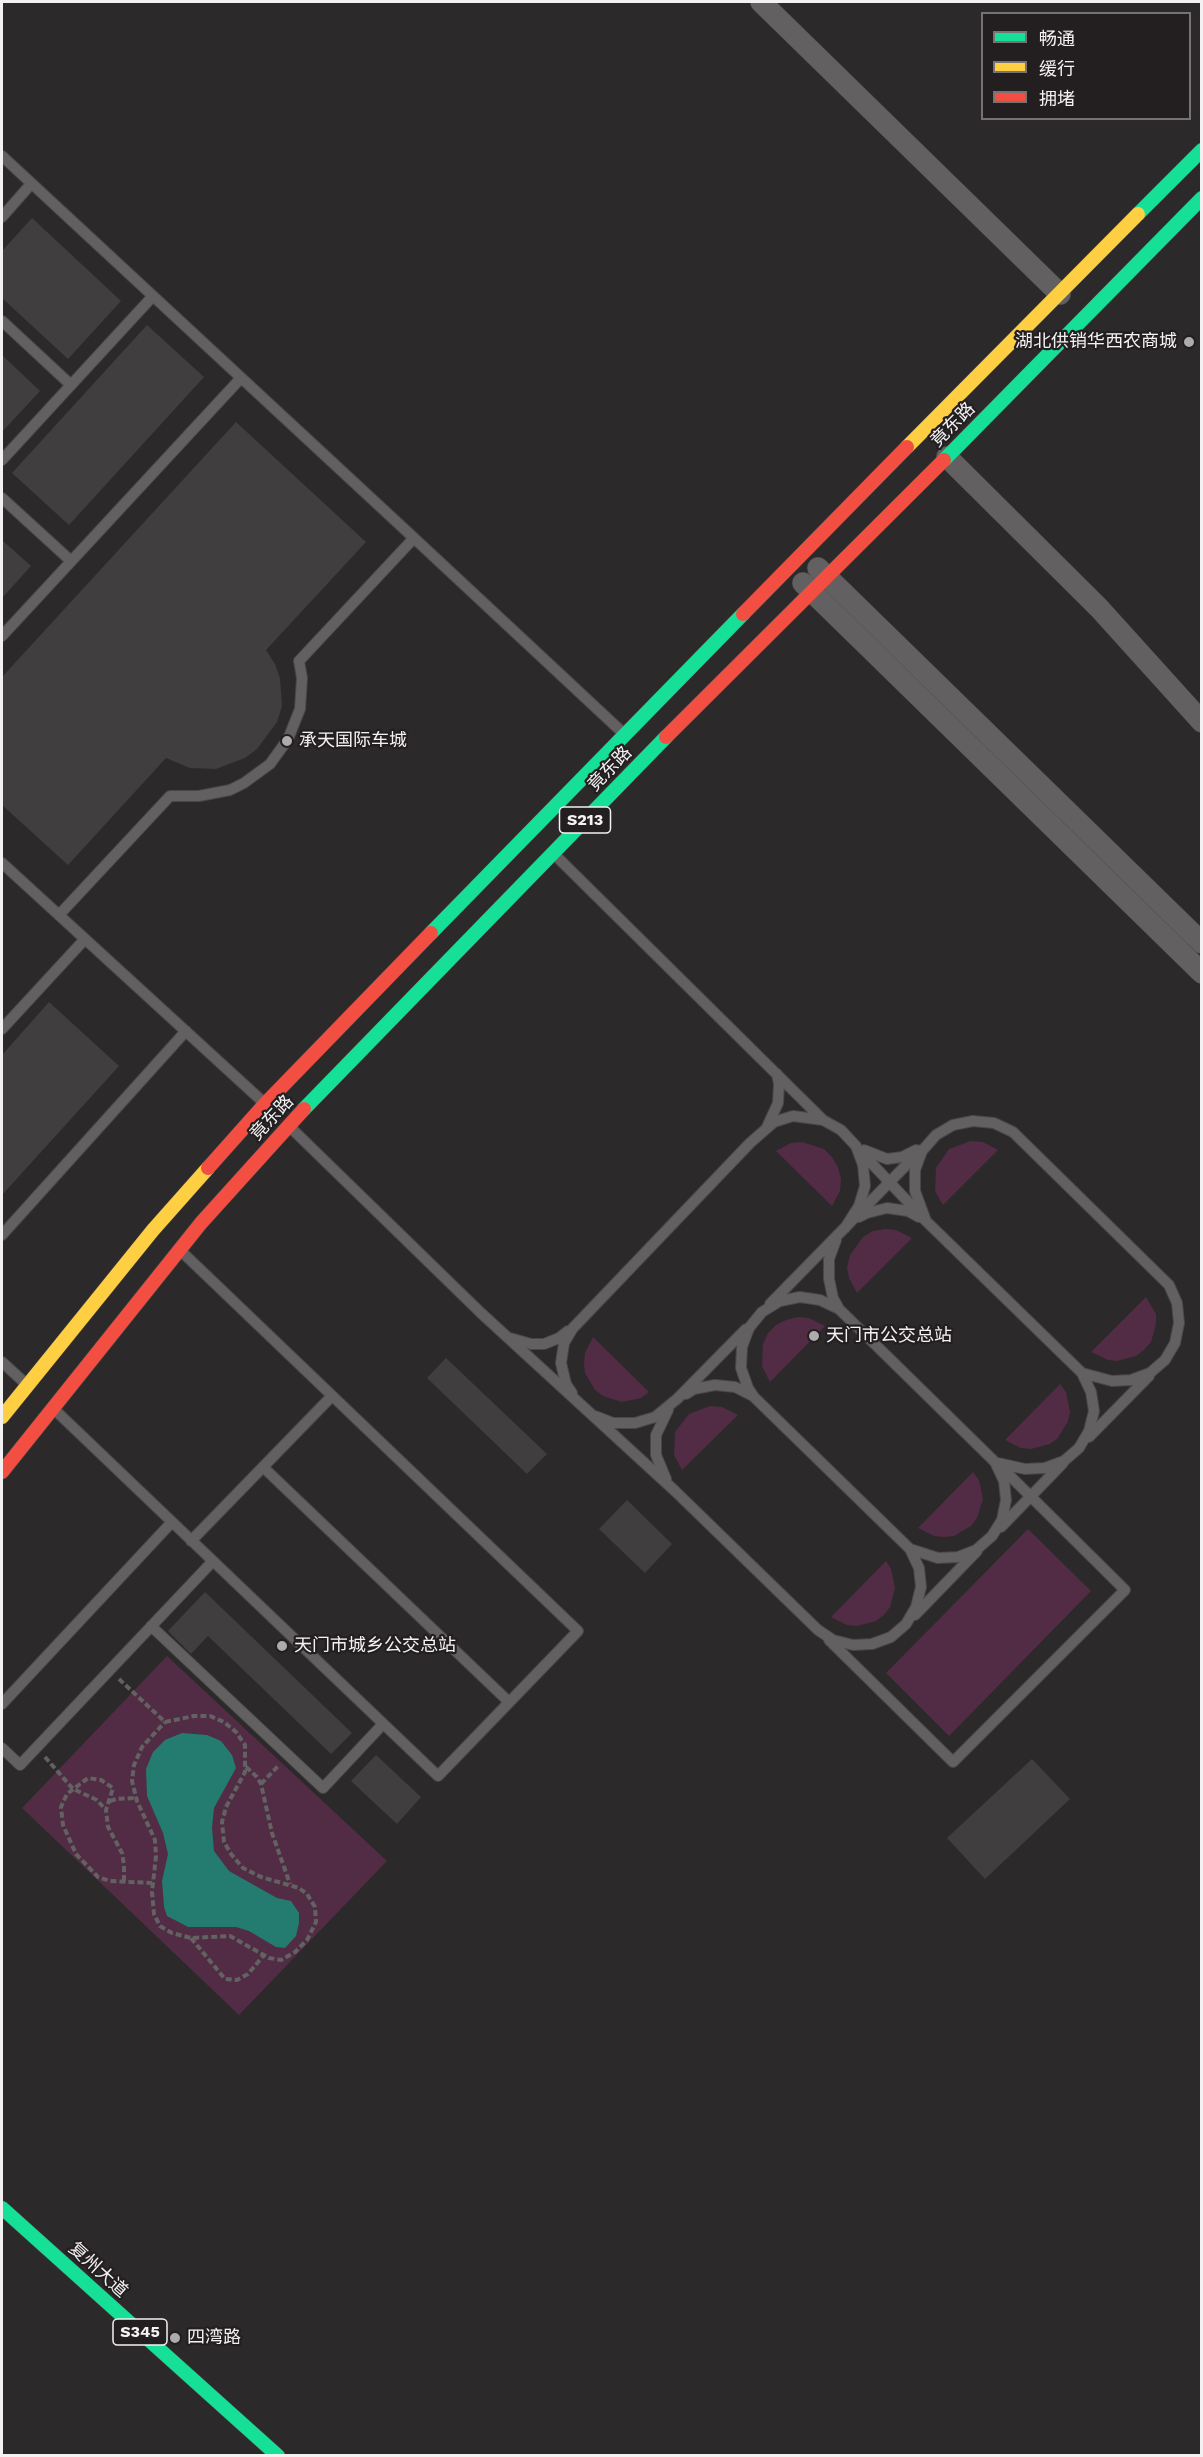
<!DOCTYPE html>
<meta charset="utf-8">
<style>
body{margin:0}
#map{position:relative;width:1203px;height:2457px;overflow:hidden;background:#2c292b;font-family:"Work Sans","Noto Sans SC",sans-serif}
canvas{display:block}
.frame{position:absolute;inset:0;border:3px solid #f4f1f3;pointer-events:none}
.legend{position:absolute;left:981px;top:12px;width:210px;height:108px;box-sizing:border-box;background:#231f21;border:2px solid #777375;margin:0;padding:8px 10px;list-style:none;font-size:18px;color:#f4f1f3}
.legend li{display:flex;align-items:center;gap:12px;height:30px}
.legend b{width:30px;border:2px solid #777375}
</style>
<div id="map">
<canvas width="1203" height="2457"></canvas>
<div class="frame"></div>
<ul class="legend">
<li><b style="height:8px;background:#16e098"></b>畅通</li>
<li><b style="height:8px;background:#ffcf43"></b>缓行</li>
<li><b style="height:8px;background:#f24e42"></b>拥堵</li>
</ul>
</div>
<script>
const g = document.querySelector('canvas').getContext('2d');
g.lineJoin = 'round';
function fill(path, color) {
  g.fillStyle = color;
  g.fill(path, 'evenodd');
}
function toPath(rows) {
  const path = new Path2D();
  for (const r of rows) {
    path.moveTo(r[0], r[1]);
    for (let i = 2; i < r.length; i += 2) path.lineTo(r[i], r[i + 1]);
  }
  return path;
}
function stroke(path, color, width, dash) {
  g.strokeStyle = color;
  g.lineWidth = width;
  g.lineCap = dash ? 'butt' : 'round';
  g.setLineDash(dash || []);
  g.stroke(path);
}
function drawText(font, color, halo, rows, align = 'center') {
  g.font = font + ' "Work Sans","Noto Sans SC",sans-serif';
  g.lineWidth = 4.5;
  g.setLineDash([]);
  g.textBaseline = 'middle';
  g.strokeStyle = halo;
  g.fillStyle = color;
  for (const [text, x, y, turn = 0] of rows) {
    g.save();
    g.translate(x, y);
    g.rotate((+turn || 0) * Math.PI / 180);
    g.textAlign = isNaN(turn) ? turn : align;
    if (halo) g.strokeText(text, 0, 0);
    g.fillText(text, 0, 0);
    g.restore();
  }
}
fill(toPath([
 [971,1141,983,1142,998,1150,943,1205,935,1191,936,1168,949,1149],
 [802,1142,824,1149,832,1157,838,1167,841,1179,840,1191,832,1206,776,1151,791,1143],
 [885,1229,896,1230,912,1238,857,1293,849,1278,847,1267,850,1255,863,1237,873,1231],
 [1146,1297,1156,1314,1156,1324,1151,1342,1144,1350,1136,1356,1117,1361,1108,1360,1091,1352],
 [798,1317,809,1318,825,1326,770,1382,762,1366,763,1344,768,1333,776,1325,786,1320],
 [593,1337,649,1392,641,1398,622,1402,603,1396,595,1390,585,1373,584,1363,585,1353],
 [1060,1384,1066,1392,1070,1412,1068,1421,1058,1438,1050,1444,1031,1449,1021,1448,1005,1440],
 [710,1406,722,1407,738,1415,682,1470,674,1455,675,1432,689,1414],
 [973,1472,979,1480,983,1499,977,1518,971,1526,954,1536,944,1537,934,1536,918,1528],
 [1028,1529,1091,1591,949,1736,886,1673],
 [886,1561,891,1569,895,1588,890,1607,884,1615,876,1621,857,1626,847,1625,831,1617],
 [167,1656,387,1861,239,2015,22,1808]
]), '#512c44');
fill(toPath([
 [182,1733,207,1735,221,1741,232,1755,236,1768,214,1808,212,1828,214,1851,229,1871,277,1898,291,1901,299,1913,299,1923,296,1936,285,1948,276,1947,249,1931,236,1927,188,1927,167,1916,164,1907,162,1881,168,1854,163,1833,147,1796,146,1769,153,1752,165,1740]
]), '#247b6f');
fill(toPath([
 [32,218,121,301,68,359,2,298,2,251],
 [147,325,204,377,69,525,12,473],
 [2,355,40,391,2,432],
 [236,422,366,542,266,650,275,664,280,678,282,706,277,722,257,749,245,758,216,769,190,768,166,758,68,865,2,805,2,677],
 [2,540,31,566,2,598],
 [49,1002,119,1066,2,1195,2,1055],
 [446,1358,547,1454,527,1474,427,1378],
 [627,1500,672,1544,645,1573,599,1529],
 [205,1592,352,1733,331,1754,208,1636,191,1654,168,1631],
 [376,1755,421,1797,397,1824,351,1781],
 [1032,1759,1070,1799,985,1879,947,1838]
]), '#413e40');
const lane = toPath([
 [2,156,414,538,299,661,302,678,300,709,288,739,270,764,244,783,230,790,199,796,170,796,59,915],
 [2,217,31,184],
 [2,321,71,385],
 [2,460,153,296],
 [2,498,71,561],
 [414,538,622,732],
 [2,636,241,378],
 [556,856,822,1119],
 [2,863,262,1101],
 [2,1029,85,939],
 [767,1127,778,1103,779,1084,777,1074],
 [291,1128,481,1313,675,1491,818,1630,833,1640,853,1645,872,1644,891,1637,906,1624,916,1607,921,1587,919,1568,910,1549,754,1397,748,1388,741,1368,742,1347,749,1328,762,1312,780,1301,800,1297,820,1300,839,1309,995,1462,1004,1481,1006,1500,1002,1520,992,1536,976,1550,958,1557,938,1558,910,1549],
 [864,1150,887,1159,902,1157,916,1150],
 [860,1151,926,1221,1082,1373,1091,1392,1094,1411,1089,1431,1079,1448,1064,1461,1045,1468,1025,1469,998,1463],
 [859,1217,867,1213,887,1208,908,1211,919,1217],
 [926,1221,915,1191,915,1170,922,1151,936,1135,953,1125,973,1121,994,1123,1013,1132,1169,1285,1177,1303,1179,1323,1175,1343,1165,1360,1150,1373,1131,1380,1112,1381,1082,1373],
 [2,1235,186,1031],
 [836,1240,829,1259,829,1279,833,1298,839,1309],
 [770,1304,921,1150],
 [510,1338,531,1344,544,1344,559,1338,568,1331],
 [2,1362,25,1383],
 [572,1393,566,1384,561,1363,564,1343,573,1328,750,1143,774,1122,793,1116,823,1120,841,1130,856,1146,863,1165,865,1186,859,1206,845,1228],
 [686,1394,694,1389,715,1385,735,1387,753,1396],
 [56,1411,438,1776,578,1631,182,1252],
 [595,1416,613,1423,635,1423,655,1417,677,1399,746,1329],
 [1089,1437,1149,1376],
 [263,1467,509,1702],
 [666,1479,656,1455,656,1435,668,1410],
 [1001,1527,1063,1463],
 [191,1541,332,1396],
 [915,1615,977,1551],
 [151,1626,323,1788,383,1724],
 [829,1640,953,1762,1125,1590,1002,1468],
 [2,1704,172,1522],
 [2,1748,20,1765,213,1561]
]);
const street = toPath([
 [761,2,1060,294],
 [947,457,1099,608,1202,722],
 [818,568,1202,943],
 [803,583,1202,973]
]);
const fast = toPath([
 [1138,214,1202,150],
 [944,460,1202,198],
 [431,933,743,614],
 [304,1109,666,737],
 [2,2208,278,2456]
]);
const slow = toPath([
 [907,447,1138,214],
 [2,1417,153,1230,208,1168]
]);
const jam = toPath([
 [743,614,907,447],
 [666,737,944,460],
 [208,1168,265,1104,431,933],
 [2,1472,201,1223,304,1109]
]);
stroke(lane, '#4a4749', 12);
stroke(street, '#4a4749', 22);
stroke(fast, '#4a4749', 15);
stroke(slow, '#4a4749', 15);
stroke(jam, '#4a4749', 15);
stroke(toPath([
 [119,1679,165,1722,194,1716,210,1716,224,1722,236,1732,245,1745,245,1772,226,1807,222,1822,224,1842,231,1854,243,1868,261,1877,299,1888,307,1894,315,1907,316,1922,307,1940,295,1952,281,1960,269,1958,230,1936,191,1938,172,1933,160,1926,154,1914,152,1892,156,1856,155,1840,137,1801,132,1781,134,1765,142,1747,165,1722],
 [45,1757,73,1789,97,1800,106,1810],
 [246,1767,257,1777,261,1784,272,1833,290,1884],
 [261,1784,279,1765],
 [110,1801,116,1799,136,1798],
 [124,1881,124,1865,122,1853,108,1827,106,1810,113,1788,101,1780,88,1778,67,1794,61,1807,63,1825,76,1854,98,1877,110,1881,152,1883],
 [191,1938,225,1979,237,1980,248,1974,264,1955]
]), '#636263', 4, [6, 3]);
stroke(lane, '#626061', 10);
stroke(street, '#626061', 21);
stroke(fast, '#16e098', 14);
stroke(slow, '#ffcf43', 14);
stroke(jam, '#f24e42', 14);
for (const [x, y, r, color] of [
 [1189,342,6,"#aeabad"],
 [287,741,6,"#aeabad"],
 [814,1336,6,"#aeabad"],
 [282,1646,6,"#aeabad"],
 [175,2338,6,"#aeabad"]
]) {
  const dot = new Path2D();
  dot.arc(x, y, r, 0, 2 * Math.PI);
  g.fillStyle = color;
  g.fill(dot);
  stroke(dot, '#231f21', 2);
}
for (const [x, y, w] of [
 [585,820,51],
 [140,2332,54]
]) {
  const box = new Path2D();
  box.roundRect(x - w / 2, y - 13, w, 26, 4.5);
  g.fillStyle = '#231f21';
  g.fill(box);
  stroke(box, '#f4f1f3', 1.5);
}
drawText('bold 16px', '#f4f1f3', null, [
 ["S213",585,820],
 ["S345",140,2332]
]);
drawText('18px', '#f4f1f3', '#231f21', [
 ["湖北供销华西农商城",1177,342,"right"],
 ["承天国际车城",299,741],
 ["天门市公交总站",826,1336],
 ["天门市城乡公交总站",294,1646],
 ["四湾路",187,2338]
], 'left');
drawText('18px', '#f4f1f3', '#231f21', [
 ["竟东路",953,425,-45],
 ["竟东路",610,769,-46],
 ["竟东路",272,1118,-47],
 ["复州大道",98,2270,42]
]);
</script>
